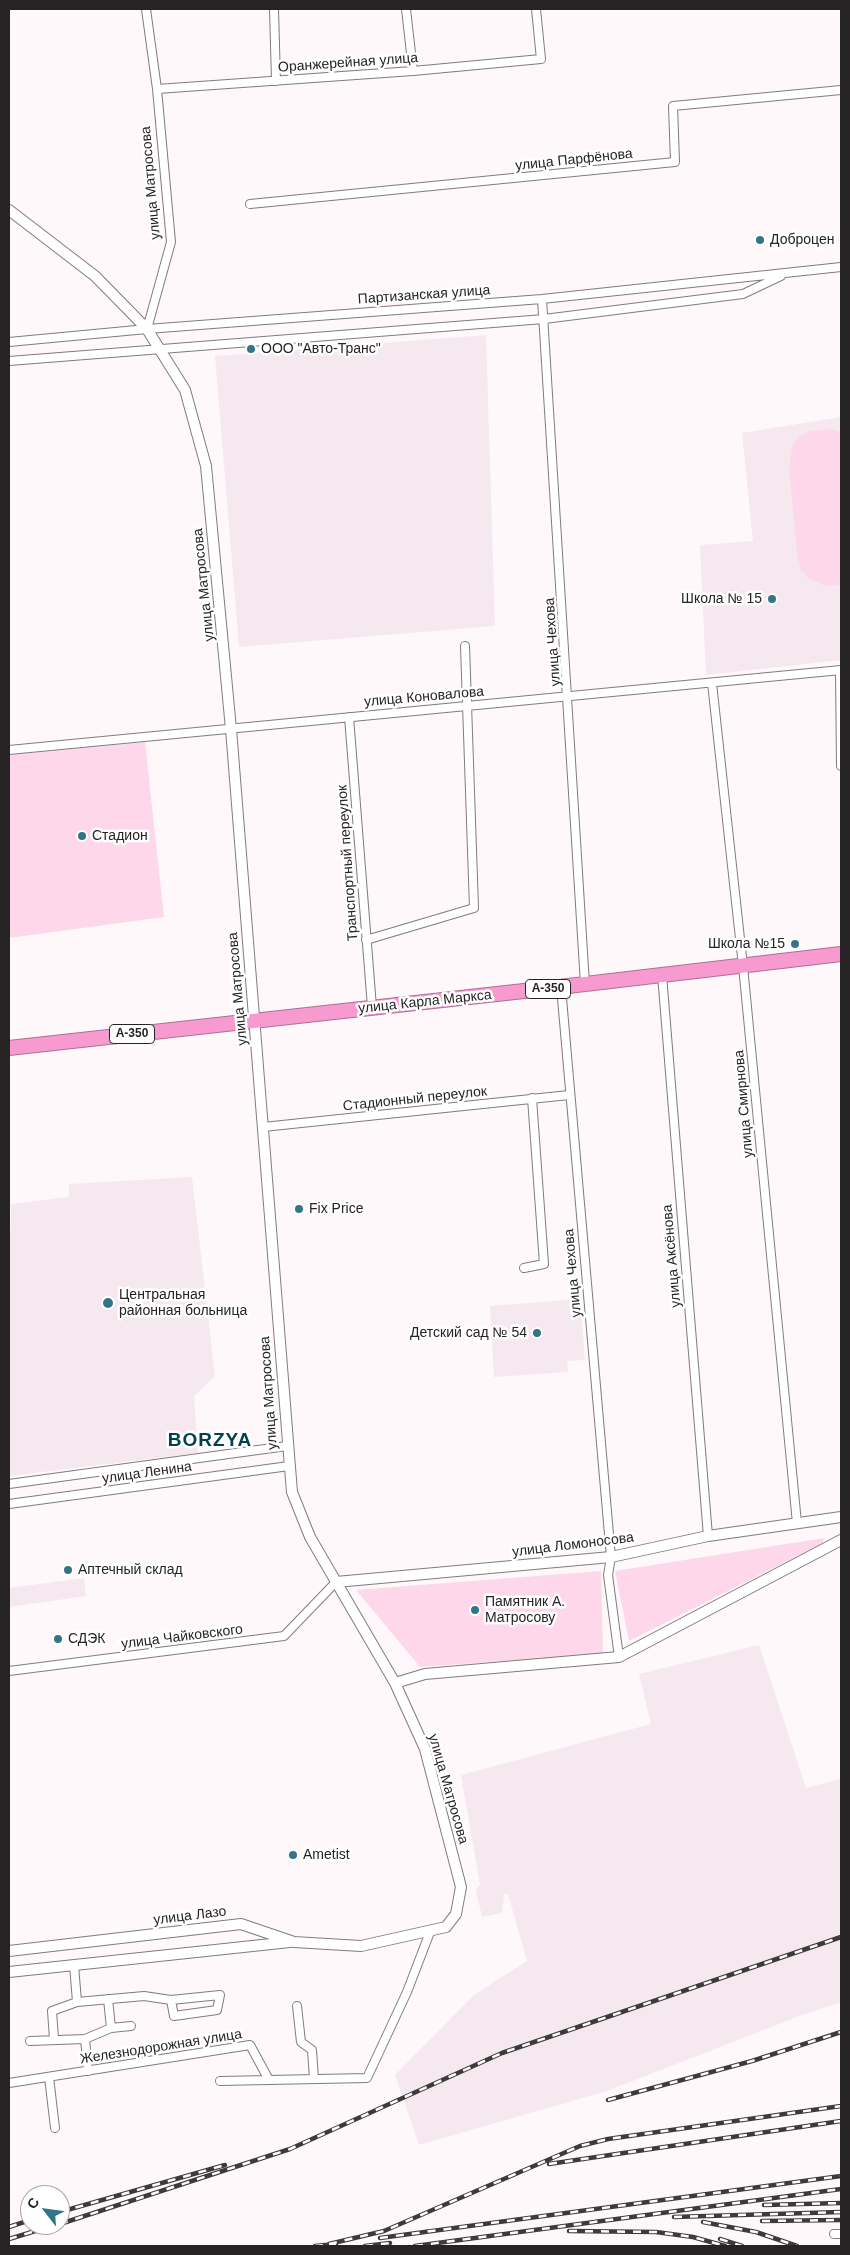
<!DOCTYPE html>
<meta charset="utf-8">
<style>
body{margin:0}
#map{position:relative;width:850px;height:2255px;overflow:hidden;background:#fef8fb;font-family:Helvetica,sans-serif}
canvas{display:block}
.frame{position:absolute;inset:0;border:10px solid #252324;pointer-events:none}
.north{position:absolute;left:20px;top:2185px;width:50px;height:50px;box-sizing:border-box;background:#fff;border:1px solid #a8a7a7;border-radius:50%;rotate:300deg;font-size:14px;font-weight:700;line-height:20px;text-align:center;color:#252324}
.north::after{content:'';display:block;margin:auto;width:18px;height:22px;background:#327586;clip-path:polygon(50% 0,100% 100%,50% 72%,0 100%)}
</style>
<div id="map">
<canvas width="850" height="2255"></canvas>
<div class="frame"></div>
<div class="north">С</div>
</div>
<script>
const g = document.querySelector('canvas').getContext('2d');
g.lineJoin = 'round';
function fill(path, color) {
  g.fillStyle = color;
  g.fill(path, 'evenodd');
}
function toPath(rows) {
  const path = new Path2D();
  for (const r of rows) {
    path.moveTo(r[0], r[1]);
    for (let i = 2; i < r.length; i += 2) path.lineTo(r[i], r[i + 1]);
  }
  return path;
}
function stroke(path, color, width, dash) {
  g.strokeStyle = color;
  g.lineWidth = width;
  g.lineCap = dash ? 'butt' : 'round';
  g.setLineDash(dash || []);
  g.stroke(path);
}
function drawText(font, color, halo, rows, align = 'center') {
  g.font = font + ' Helvetica,sans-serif';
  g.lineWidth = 5;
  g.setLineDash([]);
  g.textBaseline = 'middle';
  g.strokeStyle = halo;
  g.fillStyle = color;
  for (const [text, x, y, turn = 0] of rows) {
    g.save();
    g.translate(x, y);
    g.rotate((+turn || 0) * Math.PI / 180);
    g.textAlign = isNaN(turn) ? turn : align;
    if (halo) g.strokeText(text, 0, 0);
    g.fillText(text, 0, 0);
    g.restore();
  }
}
fill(toPath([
 [486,335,495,626,239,647,215,356],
 [841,417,841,660,706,675,700,545,753,541,742,433],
 [192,1177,215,1376,194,1396,198,1453,9,1476,9,1231,11,1230,11,1204,69,1197,69,1184],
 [580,1299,585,1360,567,1361,568,1372,494,1377,490,1306],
 [84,1578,86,1596,9,1607,9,1588],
 [759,1645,806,1788,841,1779,841,2002,802,2015,607,2091,419,2145,395,2075,474,1995,527,1961,508,1894,504,1894,502,1913,482,1917,476,1890,480,1885,461,1775,651,1724,639,1674]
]), '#f6e8ef');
fill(toPath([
 [831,429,841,432,841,584,825,586,807,577,801,570,797,553,789,467,793,444,799,437,807,432],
 [145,742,164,917,9,938,9,755],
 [824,1538,823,1543,629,1641,615,1571],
 [601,1571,603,1654,420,1667,356,1590]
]), '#fed7eb');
const street = toPath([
 [146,9,157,89,171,242,147,329],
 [274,9,276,81],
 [406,9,413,71],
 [157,89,413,71,541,59,536,9],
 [250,204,675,162,673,106,841,90],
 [542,299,585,984],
 [9,342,147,329,542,299,841,267],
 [9,361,544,319,743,294,781,276],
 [840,670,841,766],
 [712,683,743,966,797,1523],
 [349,717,372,1007],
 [9,750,841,670],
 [366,940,474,908,465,646],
 [662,975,708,1536],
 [561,987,611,1557,608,1575,619,1657],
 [263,1127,569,1095],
 [524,1268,544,1264,532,1098],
 [9,1484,287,1446],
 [9,1504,289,1466],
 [9,1671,284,1636,336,1582],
 [74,1965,77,2002,144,1996,171,2000,220,1995,217,2010,174,2016,171,2000],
 [108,1999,111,2028,131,2026],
 [297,2006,301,2042,312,2050,314,2079],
 [54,2039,52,2011,77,2002],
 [85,2039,111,2028],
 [30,2041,85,2039,88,2071],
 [49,2077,55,2128],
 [220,2081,269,2080],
 [9,2083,250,2045,269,2080,367,2078,407,1992,430,1932],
 [834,2234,841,2234]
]);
const secondary = toPath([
 [9,210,95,276,147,329,185,390,206,466,231,729,292,1492,310,1537,395,1683,425,1749,461,1887,456,1914,446,1927,361,1946,294,1942,241,1924,9,1951],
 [336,1582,611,1557,708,1536,841,1517],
 [395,1683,425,1674,619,1657,841,1540],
 [9,1972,290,1942]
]);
const highway = toPath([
 [9,1048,551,988,841,954]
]);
stroke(street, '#807b7e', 10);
stroke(secondary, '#807b7e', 12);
stroke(highway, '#ae7093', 16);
stroke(street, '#fff', 8);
stroke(secondary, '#fff', 10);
stroke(highway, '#f79acf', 14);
const rail = toPath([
 [608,2100,752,2061,841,2032],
 [549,2164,841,2121],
 [764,2205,841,2203],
 [60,2212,225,2165],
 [674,2217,841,2212],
 [762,2221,841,2220],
 [703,2222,756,2232,797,2246],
 [60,2224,290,2149,502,2053,841,1937],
 [9,2227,30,2220],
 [569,2231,656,2232,693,2237,725,2246],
 [380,2238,841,2176],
 [9,2239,55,2225],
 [720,2239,742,2246],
 [329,2244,384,2231,580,2146,608,2139,841,2106],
 [315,2246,336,2244],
 [365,2246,390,2243],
 [415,2246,841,2189]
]);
stroke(rail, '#3c3a3b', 4.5);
stroke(rail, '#fff', 2.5, [8]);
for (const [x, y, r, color] of [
 [760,240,5,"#327586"],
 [251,349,5,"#327586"],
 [772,599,5,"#327586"],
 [82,836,5,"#327586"],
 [795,944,5,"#327586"],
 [299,1209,5,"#327586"],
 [108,1303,6,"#327586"],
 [537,1333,5,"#327586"],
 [68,1570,5,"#327586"],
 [475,1610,5,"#327586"],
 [58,1639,5,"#327586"],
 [293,1855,5,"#327586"]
]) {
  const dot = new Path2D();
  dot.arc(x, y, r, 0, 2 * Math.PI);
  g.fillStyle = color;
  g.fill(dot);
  stroke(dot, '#fff', 2);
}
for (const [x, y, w] of [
 [548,989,45],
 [132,1034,45]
]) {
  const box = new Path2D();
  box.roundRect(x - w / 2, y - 9.5, w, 19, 4);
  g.fillStyle = '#fff';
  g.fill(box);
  stroke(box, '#252324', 1);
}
drawText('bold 12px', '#252324', null, [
 ["А-350",548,989],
 ["А-350",132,1034]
]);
drawText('14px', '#252324', '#fff', [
 ["Оранжерейная улица",348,63,-4],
 ["улица Парфёнова",574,160,-6],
 ["улица Матросова",151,183,-95],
 ["Партизанская улица",424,295,-4],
 ["улица Матросова",204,585,-96],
 ["улица Чехова",553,642,-94],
 ["улица Коновалова",424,697,-5],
 ["Транспортный переулок",348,863,-94],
 ["улица Матросова",238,989,-95],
 ["улица Карла Маркса",425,1002,-6],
 ["Стадионный переулок",415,1099,-6],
 ["улица Смирнова",744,1104,-95],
 ["улица Аксёнова",672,1256,-95],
 ["улица Чехова",573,1273,-95],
 ["улица Матросова",269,1393,-94],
 ["улица Ленина",147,1473,-8],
 ["улица Ломоносова",573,1545,-7],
 ["улица Чайковского",182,1637,-7],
 ["улица Матросова",448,1789,74],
 ["улица Лазо",190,1916,-7],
 ["Железнодорожная улица",161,2047,-9]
]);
drawText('14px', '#252324', '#fff', [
 ["Доброцен",770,240],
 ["ООО \"Авто-Транс\"",261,349],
 ["Школа № 15",762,599,"right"],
 ["Стадион",92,836],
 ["Школа №15",785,944,"right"],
 ["Fix Price",309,1209],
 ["Центральная",119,1295],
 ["районная больница",119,1311],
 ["Детский сад № 54",527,1333,"right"],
 ["Аптечный склад",78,1570],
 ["Памятник А.",485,1602],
 ["Матросову",485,1618],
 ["СДЭК",68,1639],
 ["Ametist",303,1855]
], 'left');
g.letterSpacing = '1px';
drawText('bold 19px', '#04414e', '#fff', [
 ["BORZYA",210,1441]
]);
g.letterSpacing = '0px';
</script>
